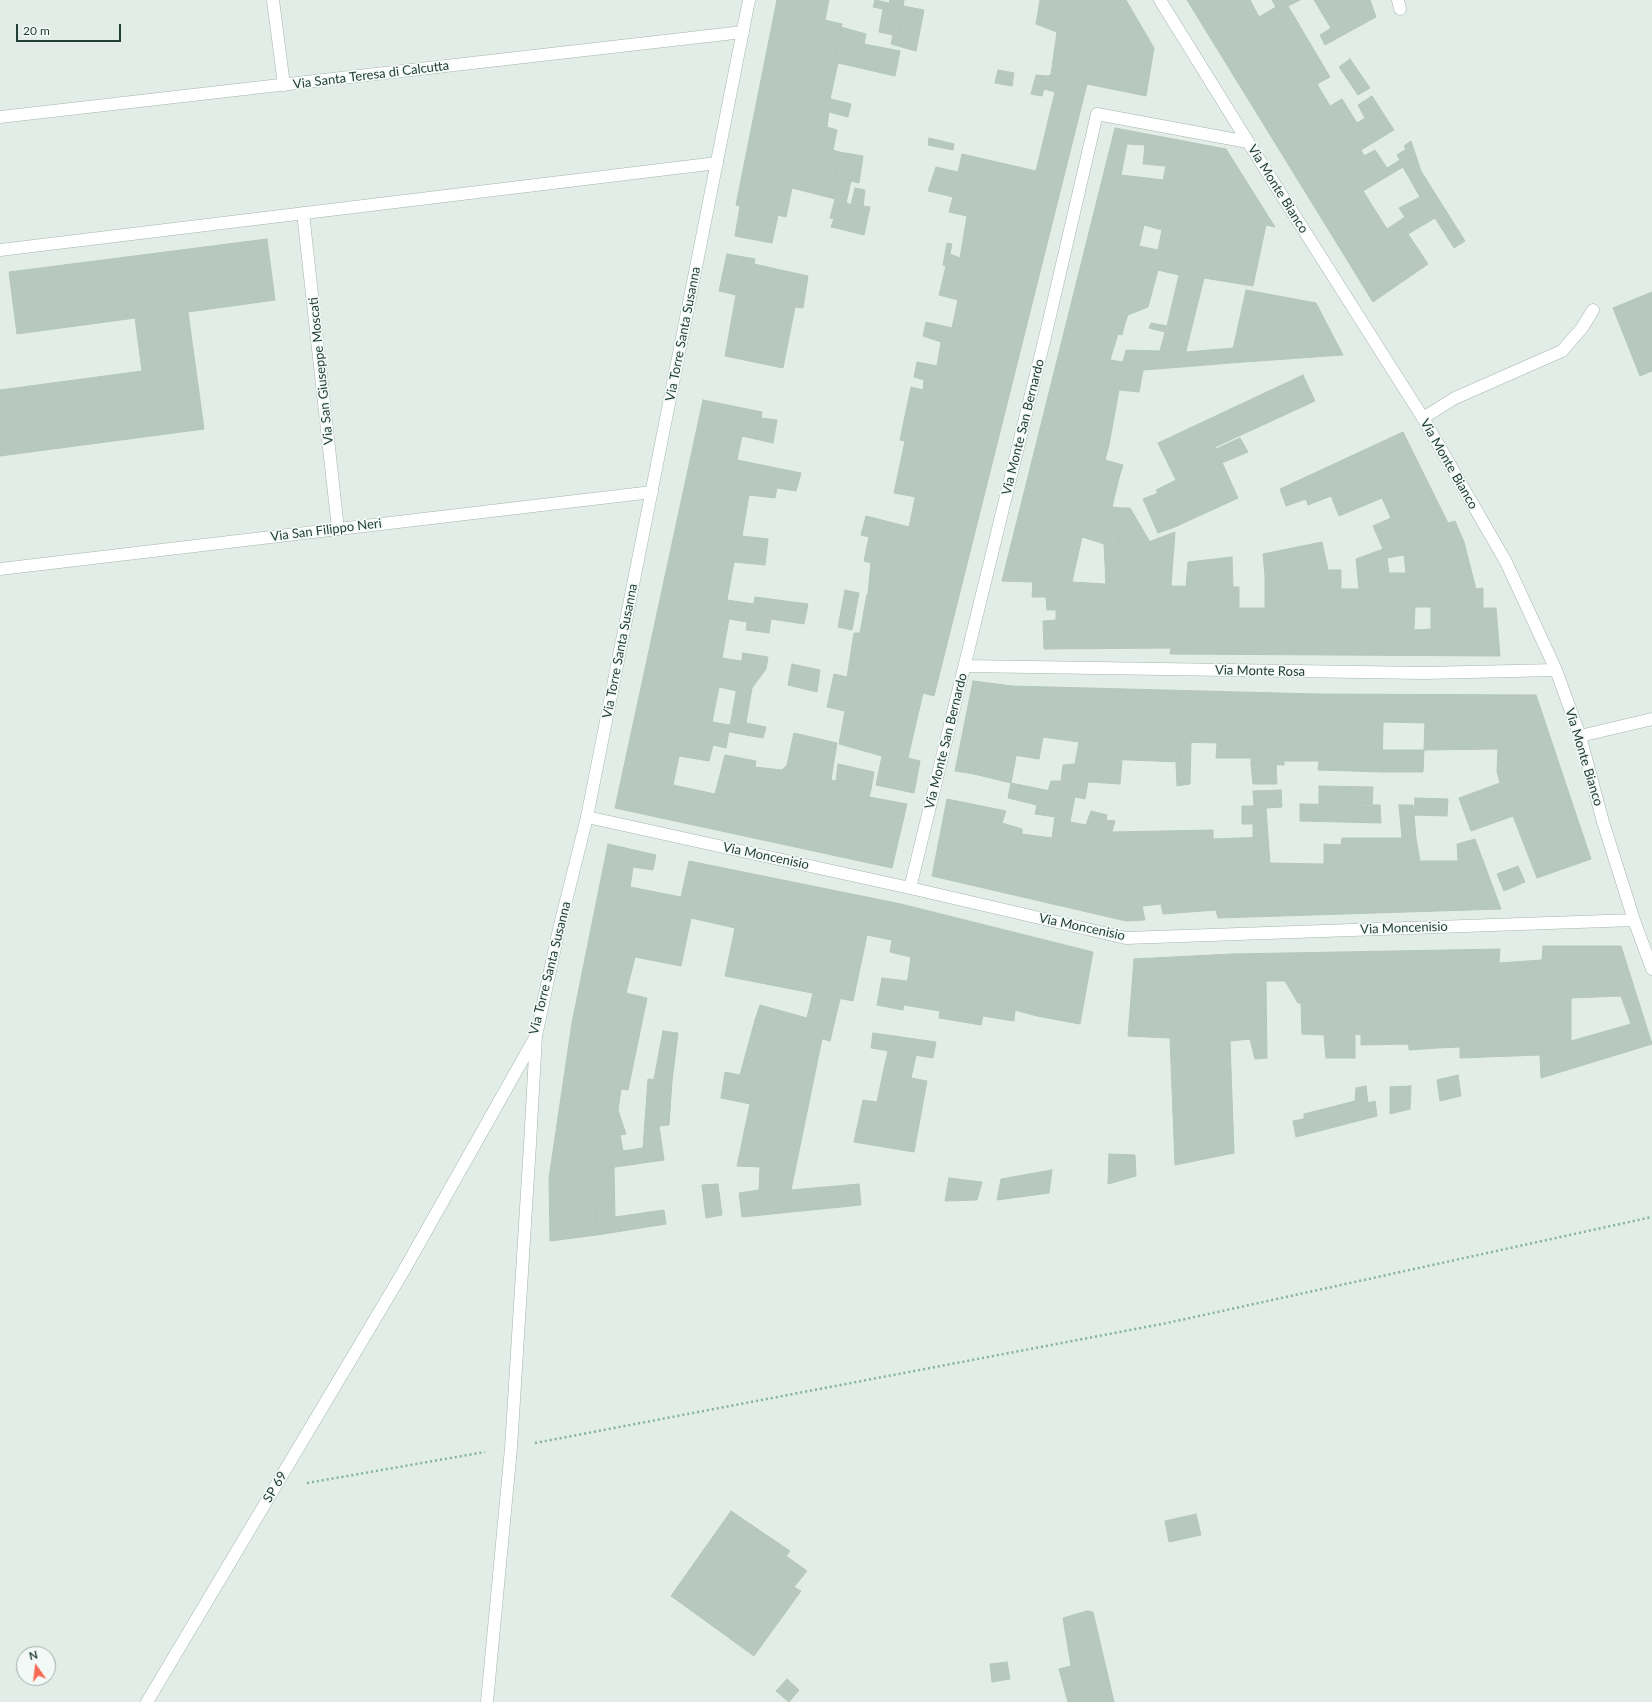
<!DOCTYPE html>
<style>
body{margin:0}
#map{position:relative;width:1652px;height:1702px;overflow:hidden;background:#e2ede7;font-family:Lato,sans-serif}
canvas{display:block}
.north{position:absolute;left:16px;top:1646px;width:40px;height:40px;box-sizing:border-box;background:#f3f9f6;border:1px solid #9fafa8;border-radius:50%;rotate:346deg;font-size:11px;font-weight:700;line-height:16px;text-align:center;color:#213f34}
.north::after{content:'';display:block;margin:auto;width:14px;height:18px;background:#f86c56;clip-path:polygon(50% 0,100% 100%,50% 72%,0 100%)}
.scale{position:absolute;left:16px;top:24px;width:105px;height:18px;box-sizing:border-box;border:2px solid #213f34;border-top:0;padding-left:5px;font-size:12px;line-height:14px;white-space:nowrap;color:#213f34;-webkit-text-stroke:3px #f3f9f6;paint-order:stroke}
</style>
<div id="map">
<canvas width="1652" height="1702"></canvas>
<div class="north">N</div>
<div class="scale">20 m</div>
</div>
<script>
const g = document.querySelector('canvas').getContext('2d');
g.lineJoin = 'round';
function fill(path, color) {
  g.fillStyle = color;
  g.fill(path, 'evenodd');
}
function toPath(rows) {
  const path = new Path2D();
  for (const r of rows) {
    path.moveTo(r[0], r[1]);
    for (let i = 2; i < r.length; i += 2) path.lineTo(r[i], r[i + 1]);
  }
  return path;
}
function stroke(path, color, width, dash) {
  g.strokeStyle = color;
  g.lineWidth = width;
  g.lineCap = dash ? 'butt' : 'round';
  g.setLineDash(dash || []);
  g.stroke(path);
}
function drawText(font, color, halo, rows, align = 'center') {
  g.font = font + ' Lato,sans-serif';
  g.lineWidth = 3.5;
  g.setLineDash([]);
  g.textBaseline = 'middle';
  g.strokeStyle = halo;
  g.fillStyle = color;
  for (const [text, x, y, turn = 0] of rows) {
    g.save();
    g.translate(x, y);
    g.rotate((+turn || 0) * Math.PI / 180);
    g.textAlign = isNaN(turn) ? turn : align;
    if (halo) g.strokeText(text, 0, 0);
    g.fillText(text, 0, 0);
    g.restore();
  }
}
const building = toPath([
 [777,0,829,0,825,20,842,24,840,33,834,31,832,43,838,44,835,58,831,57,828,73,815,70,811,94,851,104,848,117,829,112,827,127,837,130,833,150,839,152,835,177,851,181,840,229,831,227,834,219,830,218,835,199,792,188,786,217,736,205,777,0],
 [875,0,889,3,890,0,904,0,899,32,907,34,905,48,891,44,893,35,879,32,883,9,873,7,875,0],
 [1040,0,1126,0,1154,48,1146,96,1087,84,934,696,923,693,908,758,920,761,914,793,876,785,882,756,839,744,845,711,827,707,834,674,847,677,854,633,860,633,867,594,885,596,898,544,861,535,866,516,909,527,926,445,900,440,911,387,923,390,924,380,914,377,917,362,937,366,941,342,923,336,926,322,952,328,958,300,939,295,946,266,943,265,947,243,952,244,950,254,960,258,967,216,949,212,953,197,928,191,936,167,958,172,962,154,1036,171,1055,92,1044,89,1042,96,1031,94,1036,75,1049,76,1051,74,1057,32,1036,24,1040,0],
 [1187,0,1250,0,1259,17,1276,7,1272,0,1300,0,1288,6,1330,77,1317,84,1330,106,1342,99,1357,123,1365,118,1358,105,1372,96,1394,130,1361,150,1364,156,1375,150,1387,168,1400,160,1397,155,1406,149,1404,146,1411,141,1421,171,1465,241,1454,248,1435,218,1408,234,1428,264,1373,302,1187,0],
 [1403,167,1420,197,1399,208,1405,217,1387,229,1363,191,1403,167],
 [1314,0,1370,0,1376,17,1325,45,1320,35,1331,28,1314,0],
 [903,6,924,10,916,51,905,48,907,34,899,32,903,6],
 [841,27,866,34,864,44,900,51,895,76,838,63,830,99,811,94,815,70,828,73,831,57,835,58,838,44,832,43,834,31,840,33,841,27],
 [1350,59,1370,88,1358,95,1339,67,1350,59],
 [998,70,1014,73,1012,86,995,83,998,70],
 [1115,128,1226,149,1275,227,1266,225,1253,286,1204,278,1182,367,1143,370,1139,392,1119,390,1109,445,1089,439,1081,468,1119,478,1112,507,1121,508,1117,575,1141,574,1143,544,1175,532,1171,586,1239,587,1239,608,1265,608,1265,576,1263,554,1322,542,1328,570,1341,570,1341,589,1359,589,1356,559,1383,549,1373,526,1391,518,1382,498,1339,516,1331,496,1308,505,1306,499,1286,506,1280,489,1403,432,1448,523,1455,521,1464,542,1476,589,1483,588,1483,608,1496,608,1500,656,1170,654,1171,648,1044,649,1043,621,1056,620,1056,610,1047,610,1046,597,1032,597,1033,582,1002,581,1115,128],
 [1127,144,1145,145,1143,164,1166,166,1163,180,1121,175,1127,144],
 [1144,225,1162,230,1158,250,1139,246,1144,225],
 [1149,268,1179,275,1167,326,1151,323,1149,328,1165,332,1160,351,1126,350,1123,362,1110,360,1118,334,1122,335,1125,323,1105,318,1113,293,1122,294,1124,288,1143,292,1149,268],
 [1082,537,1104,544,1106,584,1072,582,1082,537],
 [1404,555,1406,573,1389,573,1387,558,1404,555],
 [1415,607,1431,607,1431,629,1414,630,1415,607],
 [929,138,954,144,953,150,928,145,929,138],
 [839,152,863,156,859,183,835,177,839,152],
 [855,188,865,190,863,206,870,207,864,235,840,229,846,202,851,205,855,188],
 [740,206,778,215,772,243,735,236,740,206],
 [267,239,275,300,188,312,204,429,0,456,0,390,142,371,135,318,17,334,9,272,267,239],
 [727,254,755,259,754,264,808,276,803,308,795,307,783,368,725,356,736,295,719,291,727,254],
 [1149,268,1158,270,1148,307,1128,315,1125,323,1105,318,1113,293,1122,294,1124,288,1143,292,1149,268],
 [1246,290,1316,303,1343,355,1230,363,1246,290],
 [1652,292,1652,371,1640,376,1613,308,1652,292],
 [1233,348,1230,363,1182,367,1186,352,1233,348],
 [1303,375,1315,401,1215,447,1238,498,1175,527,1156,490,1176,480,1158,443,1303,375],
 [703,400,762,412,761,418,746,416,737,460,801,473,796,491,777,488,775,498,749,495,742,536,768,539,765,565,734,562,727,600,754,604,755,597,808,604,804,624,771,619,769,633,746,630,747,622,729,619,722,658,741,661,737,691,719,687,712,722,730,725,726,748,713,745,709,761,679,756,673,785,715,794,725,755,756,761,755,767,782,770,787,765,794,733,837,743,831,780,871,789,869,797,907,804,892,868,615,808,703,400],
 [746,416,777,420,773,443,742,436,746,416],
 [1240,438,1248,452,1222,463,1216,449,1240,438],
 [1089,439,1109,445,1105,460,1123,465,1119,478,1081,468,1089,439],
 [905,441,926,445,916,497,894,493,905,441],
 [1158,493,1175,527,1158,533,1143,499,1158,493],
 [1121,508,1130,508,1150,542,1143,544,1141,574,1117,575,1121,508],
 [869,537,898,544,885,596,868,593,871,563,864,561,869,537],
 [1232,557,1233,587,1186,586,1188,562,1232,557],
 [845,590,859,593,852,630,838,627,845,590],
 [743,653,768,657,766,669,752,688,746,723,766,727,763,738,729,732,743,653],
 [792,664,820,670,817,692,788,685,792,664],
 [973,681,1012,686,1317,694,1536,695,1591,859,1537,878,1513,816,1471,831,1459,798,1500,783,1497,771,1498,749,1424,750,1425,723,1383,722,1382,772,1318,770,1319,761,1284,761,1284,765,1251,764,1251,758,1216,758,1217,743,1181,742,1180,762,1076,758,1079,742,1043,737,1039,759,1001,753,1000,765,977,760,974,774,955,771,973,681],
 [1181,742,1191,742,1190,784,1177,786,1176,763,1180,762,1181,742],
 [1383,750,1424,750,1423,772,1382,772,1383,750],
 [1001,753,1016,756,1011,783,974,774,977,760,1000,765,1001,753],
 [1076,758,1122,760,1120,784,1073,781,1076,758],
 [838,764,874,772,871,789,836,781,838,764],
 [1075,764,1073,781,1088,782,1085,799,1048,791,1051,781,1061,781,1063,765,1075,764],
 [1251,764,1276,764,1277,784,1253,784,1251,764],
 [1011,783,1075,796,1070,822,1086,825,1091,811,1107,815,1106,820,1115,821,1112,832,1213,830,1213,839,1268,837,1270,863,1324,864,1324,844,1341,845,1342,838,1416,838,1420,861,1458,861,1457,844,1475,839,1501,909,1218,918,1216,910,1163,914,1161,904,1142,906,1145,920,1126,921,932,876,947,799,1006,811,1002,823,1022,829,1022,834,1052,838,1055,817,1035,814,1037,805,1008,798,1011,783],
 [1319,786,1373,787,1372,806,1319,805,1319,786],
 [1281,790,1282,807,1266,808,1268,837,1253,837,1253,824,1242,824,1242,806,1254,806,1253,791,1281,790],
 [1415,798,1448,799,1447,816,1414,815,1415,798],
 [1300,804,1380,805,1381,823,1300,821,1300,804],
 [1399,805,1413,805,1416,838,1402,838,1399,805],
 [608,844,656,855,653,870,633,867,630,887,681,897,689,861,901,904,1093,952,1080,1024,1037,1016,1039,990,990,979,981,1025,939,1018,940,1011,904,1005,911,957,890,952,892,940,867,935,853,1001,725,976,735,928,691,918,681,966,635,957,626,993,647,998,628,1090,621,1089,618,1110,626,1134,620,1135,623,1151,643,1148,648,1079,672,1081,669,1125,659,1126,664,1160,594,1170,597,1235,550,1241,549,1178,572,1023,608,844],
 [1518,866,1525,882,1504,891,1497,874,1518,866],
 [1543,946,1621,946,1652,1044,1541,1078,1540,1055,1460,1058,1460,1047,1437,1048,1436,1027,1408,1028,1409,1044,1361,1045,1361,1035,1355,1034,1355,1058,1326,1058,1324,1035,1302,1034,1301,1003,1298,1003,1285,981,1266,981,1267,1058,1255,1059,1250,1039,1230,1041,1234,1153,1175,1165,1170,1038,1128,1036,1134,959,1232,954,1500,949,1499,963,1542,960,1543,946],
 [1621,996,1631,1024,1571,1041,1571,998,1621,996],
 [882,978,907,981,903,1010,877,1005,882,978],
 [990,979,1039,990,1037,1016,985,1002,990,979],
 [813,993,840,999,830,1041,755,1020,760,1005,807,1018,813,993],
 [985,1002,1015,1010,1014,1021,983,1016,985,1002],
 [755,1020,822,1039,791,1190,859,1184,861,1205,742,1217,739,1193,759,1190,760,1167,737,1166,750,1104,721,1098,725,1072,740,1075,755,1020],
 [1436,1027,1437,1048,1409,1050,1408,1028,1436,1027],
 [663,1031,678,1033,672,1081,654,1079,663,1031],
 [873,1033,936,1042,933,1058,871,1048,873,1033],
 [888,1051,916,1056,911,1078,883,1073,888,1051],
 [883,1073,927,1081,914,1152,854,1142,863,1100,877,1102,883,1073],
 [1458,1075,1461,1096,1440,1101,1437,1080,1458,1075],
 [1366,1086,1368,1103,1375,1101,1377,1116,1296,1137,1293,1121,1304,1119,1304,1114,1355,1101,1356,1088,1366,1086],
 [1411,1086,1410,1109,1390,1114,1390,1087,1411,1086],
 [1109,1154,1135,1155,1136,1176,1108,1184,1109,1154],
 [614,1167,615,1217,664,1210,666,1224,597,1235,594,1170,614,1167],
 [1052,1170,1049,1193,997,1200,1001,1179,1052,1170],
 [949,1178,982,1182,977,1200,945,1201,949,1178],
 [718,1184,722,1215,706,1218,702,1185,718,1184],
 [731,1511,790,1551,786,1556,807,1571,794,1587,801,1591,754,1656,671,1596,731,1511],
 [1196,1514,1201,1535,1169,1542,1165,1521,1196,1514],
 [1087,1611,1093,1612,1114,1702,1068,1702,1059,1669,1071,1666,1063,1618,1087,1611],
 [1007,1662,1010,1679,992,1682,990,1664,1007,1662],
 [787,1679,799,1690,789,1702,776,1691,787,1679]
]);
fill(building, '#b7c8c0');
stroke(building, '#b4c7bd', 1);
const lane = toPath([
 [0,117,743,32],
 [1423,418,1455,398,1562,351,1582,328,1593,310],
 [0,569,652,492],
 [1580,736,1652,719],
 [487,1702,511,1448,530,1144,536,1036]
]);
const street = toPath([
 [273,0,284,85],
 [1160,0,1248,142,1423,418,1506,562,1556,670,1580,736,1603,822,1634,920,1652,969],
 [1398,0,1400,9],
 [303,213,338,529],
 [0,250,717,163],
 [965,666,1425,673,1556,670],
 [587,817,910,888,1126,938,1634,920],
 [910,888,1046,333,1097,114,1248,142]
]);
const secondary = toPath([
 [147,1702,403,1272,536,1036,559,929,587,817,749,0]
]);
stroke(lane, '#a4b5ae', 13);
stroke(street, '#a4b5ae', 13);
stroke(secondary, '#a0b9ae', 13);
stroke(toPath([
 [535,1443,1167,1323,1652,1217],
 [307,1483,485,1452]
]), '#81b29d', 2.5, [2, 3]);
stroke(lane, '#fff', 12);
stroke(street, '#fff', 12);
stroke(secondary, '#fff', 12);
drawText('13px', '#213f34', '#f3f9f6', [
 ["Via Santa Teresa di Calcutta",371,75,-7],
 ["Via Monte Bianco",1278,189,58],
 ["Via Torre Santa Susanna",683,334,-79],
 ["Via San Giuseppe Moscati",321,371,-96],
 ["Via Monte San Bernardo",1023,427,-76],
 ["Via Monte Bianco",1449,464,60],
 ["Via San Filippo Neri",326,530,-7],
 ["Via Torre Santa Susanna",620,651,-79],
 ["Via Monte Rosa",1260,671,1],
 ["Via Monte San Bernardo",946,741,-76],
 ["Via Monte Bianco",1584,757,73],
 ["Via Moncenisio",766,856,12],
 ["Via Moncenisio",1082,927,12],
 ["Via Moncenisio",1404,928,-2],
 ["Via Torre Santa Susanna",550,968,-76],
 ["SP 69",275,1487,-59]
]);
</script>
